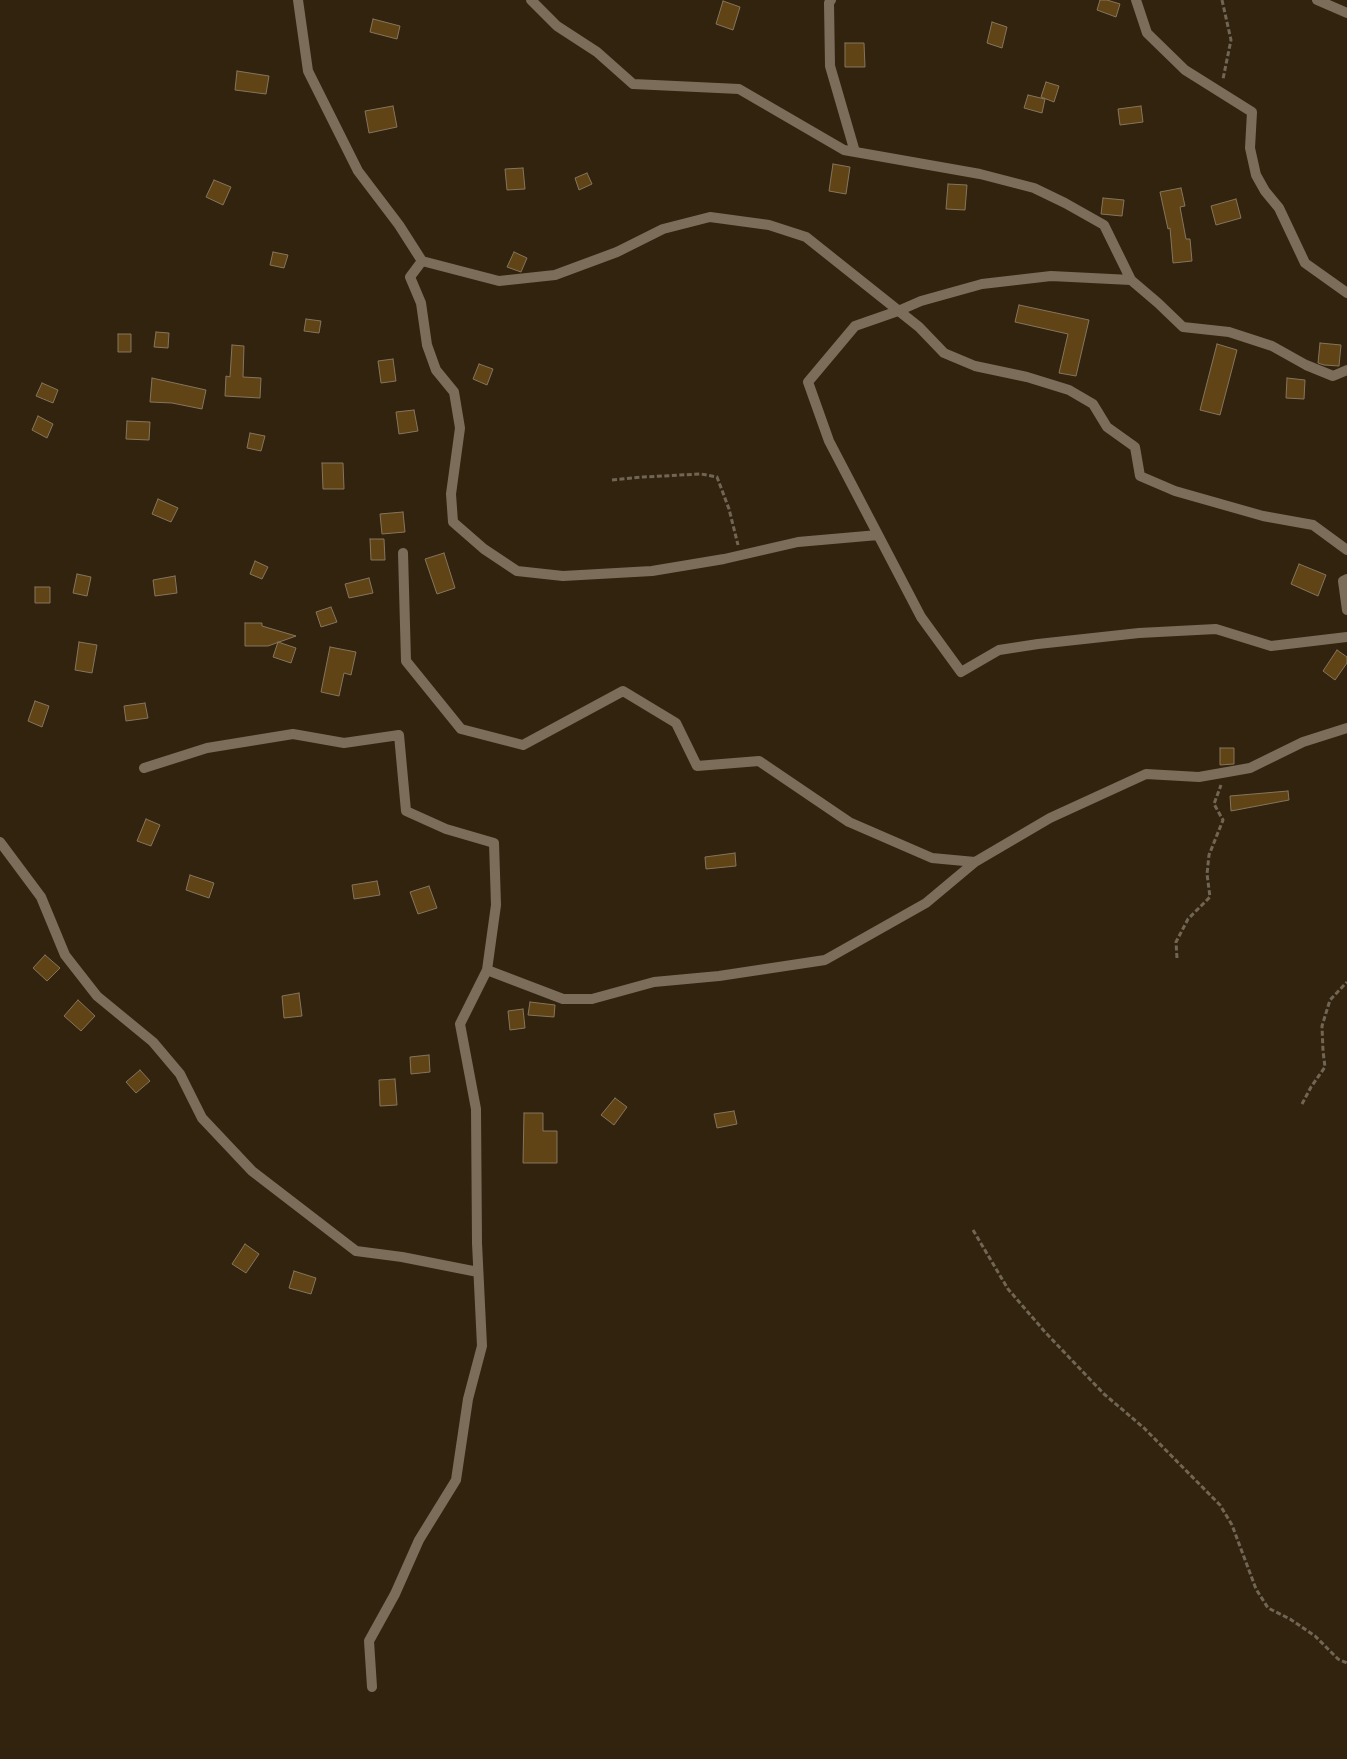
<!DOCTYPE html>
<style>
body{margin:0}
canvas{display:block;background:#31230e}
</style>
<canvas width="1347" height="1759"></canvas>
<script>
const g = document.querySelector('canvas').getContext('2d');
g.lineJoin = 'round';
function fill(path, color) {
  g.fillStyle = color;
  g.fill(path, 'evenodd');
}
function toPath(rows) {
  const path = new Path2D();
  for (const r of rows) {
    path.moveTo(r[0], r[1]);
    for (let i = 2; i < r.length; i += 2) path.lineTo(r[i], r[i + 1]);
  }
  return path;
}
function stroke(path, color, width, dash) {
  g.strokeStyle = color;
  g.lineWidth = width;
  g.lineCap = dash ? 'butt' : 'round';
  g.setLineDash(dash || []);
  g.stroke(path);
}
const building = toPath([
 [1100,0,1107,0,1120,4,1116,17,1097,10,1100,0],
 [723,1,740,7,733,30,716,24,723,1],
 [373,19,400,26,397,39,370,32,373,19],
 [992,22,1007,27,1002,48,987,43,992,22],
 [845,43,864,43,865,67,845,67,845,43],
 [237,71,269,76,266,94,235,90,237,71],
 [1046,82,1059,86,1054,102,1041,97,1046,82],
 [1028,95,1045,99,1042,113,1024,108,1028,95],
 [393,106,397,127,369,133,365,111,393,106],
 [1141,106,1143,122,1120,125,1118,109,1141,106],
 [833,164,850,167,846,194,829,191,833,164],
 [523,168,525,189,507,190,505,169,523,168],
 [587,173,592,184,579,190,575,178,587,173],
 [214,180,231,187,223,205,206,197,214,180],
 [948,184,967,185,965,210,946,209,948,184],
 [1181,188,1185,206,1180,207,1186,239,1190,239,1192,261,1173,263,1170,228,1168,229,1160,192,1181,188],
 [1103,198,1124,200,1122,216,1101,214,1103,198],
 [1236,199,1241,218,1216,225,1211,206,1236,199],
 [273,252,288,255,284,268,270,265,273,252],
 [514,252,527,258,521,272,507,267,514,252],
 [1019,305,1089,320,1076,376,1059,373,1068,334,1015,322,1019,305],
 [306,319,321,321,319,333,304,331,306,319],
 [156,332,169,333,168,348,154,347,156,332],
 [118,334,131,334,131,352,118,352,118,334],
 [1320,343,1341,345,1339,366,1324,365,1318,363,1320,343],
 [1217,344,1237,350,1220,415,1200,410,1217,344],
 [232,345,244,346,243,377,261,378,260,398,225,396,226,376,230,377,232,345],
 [393,359,396,381,381,383,378,361,393,359],
 [479,364,493,369,487,385,473,379,479,364],
 [152,378,206,390,202,409,172,403,150,402,152,378],
 [1287,378,1305,380,1304,399,1286,398,1287,378],
 [42,383,58,390,53,403,36,396,42,383],
 [414,410,418,431,399,434,396,412,414,410],
 [38,416,53,424,47,438,32,430,38,416],
 [127,421,150,422,149,440,126,439,127,421],
 [250,433,265,436,261,451,247,448,250,433],
 [322,463,343,463,344,489,323,489,322,463],
 [158,499,178,508,171,522,152,514,158,499],
 [403,512,405,532,382,534,380,514,403,512],
 [370,539,384,539,385,560,371,560,370,539],
 [444,553,455,588,437,594,425,559,444,553],
 [255,561,268,567,262,579,250,574,255,561],
 [1299,564,1326,575,1318,596,1291,584,1299,564],
 [77,574,91,577,87,596,73,593,77,574],
 [175,576,177,593,155,596,153,580,175,576],
 [369,578,373,593,349,598,345,584,369,578],
 [35,587,50,587,50,603,35,603,35,587],
 [331,607,337,622,321,627,316,612,331,607],
 [245,623,262,623,262,626,296,636,268,646,245,646,245,623],
 [79,642,97,645,92,673,75,670,79,642],
 [278,642,296,648,291,663,273,657,278,642],
 [330,647,356,652,351,675,344,673,339,696,321,692,330,647],
 [1337,650,1347,657,1347,663,1335,680,1323,671,1337,650],
 [35,701,49,706,42,727,28,721,35,701],
 [145,703,148,718,126,721,124,706,145,703],
 [1220,748,1234,748,1234,764,1220,765,1220,748],
 [1288,791,1289,800,1231,811,1230,796,1288,791],
 [146,819,160,825,151,846,137,841,146,819],
 [735,853,736,866,706,869,705,857,735,853],
 [190,875,214,883,209,898,186,890,190,875],
 [377,881,380,895,354,899,352,885,377,881],
 [429,886,437,908,418,914,410,892,429,886],
 [45,955,60,968,47,981,33,968,45,955],
 [299,993,302,1016,284,1018,282,996,299,993],
 [78,1000,95,1016,81,1031,64,1016,78,1000],
 [530,1002,555,1005,554,1017,528,1015,530,1002],
 [523,1009,525,1028,510,1030,508,1011,523,1009],
 [429,1055,430,1072,411,1074,410,1057,429,1055],
 [140,1070,150,1081,136,1093,126,1082,140,1070],
 [395,1079,397,1105,380,1106,379,1080,395,1079],
 [615,1098,627,1107,614,1125,601,1115,615,1098],
 [734,1111,737,1124,717,1128,714,1114,734,1111],
 [524,1113,543,1113,543,1131,557,1131,557,1163,523,1163,524,1113],
 [245,1244,259,1254,246,1273,232,1264,245,1244],
 [294,1271,316,1278,311,1294,289,1288,294,1271]
]);
fill(building, '#614416');
stroke(building, '#85745d', 1);
stroke(toPath([
 [1222,0,1231,40,1223,79],
 [612,480,643,477,701,474,717,477,729,509,738,545],
 [1177,958,1176,942,1188,919,1210,897,1207,874,1209,855,1223,820,1214,804,1221,785],
 [1302,1104,1311,1087,1325,1067,1323,1051,1322,1026,1330,1000,1347,982],
 [973,1230,1008,1289,1045,1332,1104,1394,1144,1428,1220,1505,1232,1525,1256,1589,1268,1608,1290,1619,1315,1636,1338,1659,1347,1663]
]), '#716553', 3, [5, 2.5]);
stroke(toPath([
 [298,0,308,71,358,171,399,225,422,261,499,281,555,275,617,252,663,229,710,217,769,225,806,237,919,327,944,353,975,366,1027,377,1069,390,1093,404,1107,427,1135,447,1140,476,1175,491,1263,516,1313,525,1347,550],
 [531,0,557,26,597,52,633,84,739,89,844,150,980,174,1034,188,1065,203,1104,225,1131,280,1158,303,1183,327,1229,332,1272,346,1306,365,1333,376,1347,370],
 [831,0,829,3,830,66,855,152],
 [1136,0,1147,33,1185,70,1252,112,1250,148,1256,175,1265,191,1279,208,1305,263,1347,293],
 [1317,0,1347,13],
 [422,261,410,277,421,303,427,345,436,370,454,392,460,428,451,494,453,522,484,549,517,571,563,576,652,571,724,559,798,542,878,535],
 [1131,280,1051,276,982,284,921,301,898,311,855,326,808,382,829,441,921,617,961,672,999,650,1038,644,1139,633,1216,629,1271,646,1347,637],
 [403,553,406,661,461,729,523,745,623,691,676,723,697,766,759,761,849,822,932,858,975,862],
 [1347,579,1343,581,1347,610],
 [144,768,207,748,293,734,344,743,399,735,406,811,446,829,494,843,496,905,487,970,460,1024,476,1109,477,1243,482,1346,468,1399,456,1480,419,1540,395,1594,369,1641,372,1687],
 [0,842,41,897,65,955,97,996,153,1042,180,1074,202,1118,252,1171,356,1251,402,1257,478,1272],
 [487,970,563,999,592,999,654,982,719,976,825,960,926,903,975,862,1050,818,1146,774,1199,777,1250,768,1303,742,1347,728]
]), '#7b6d5a', 10);
</script>
